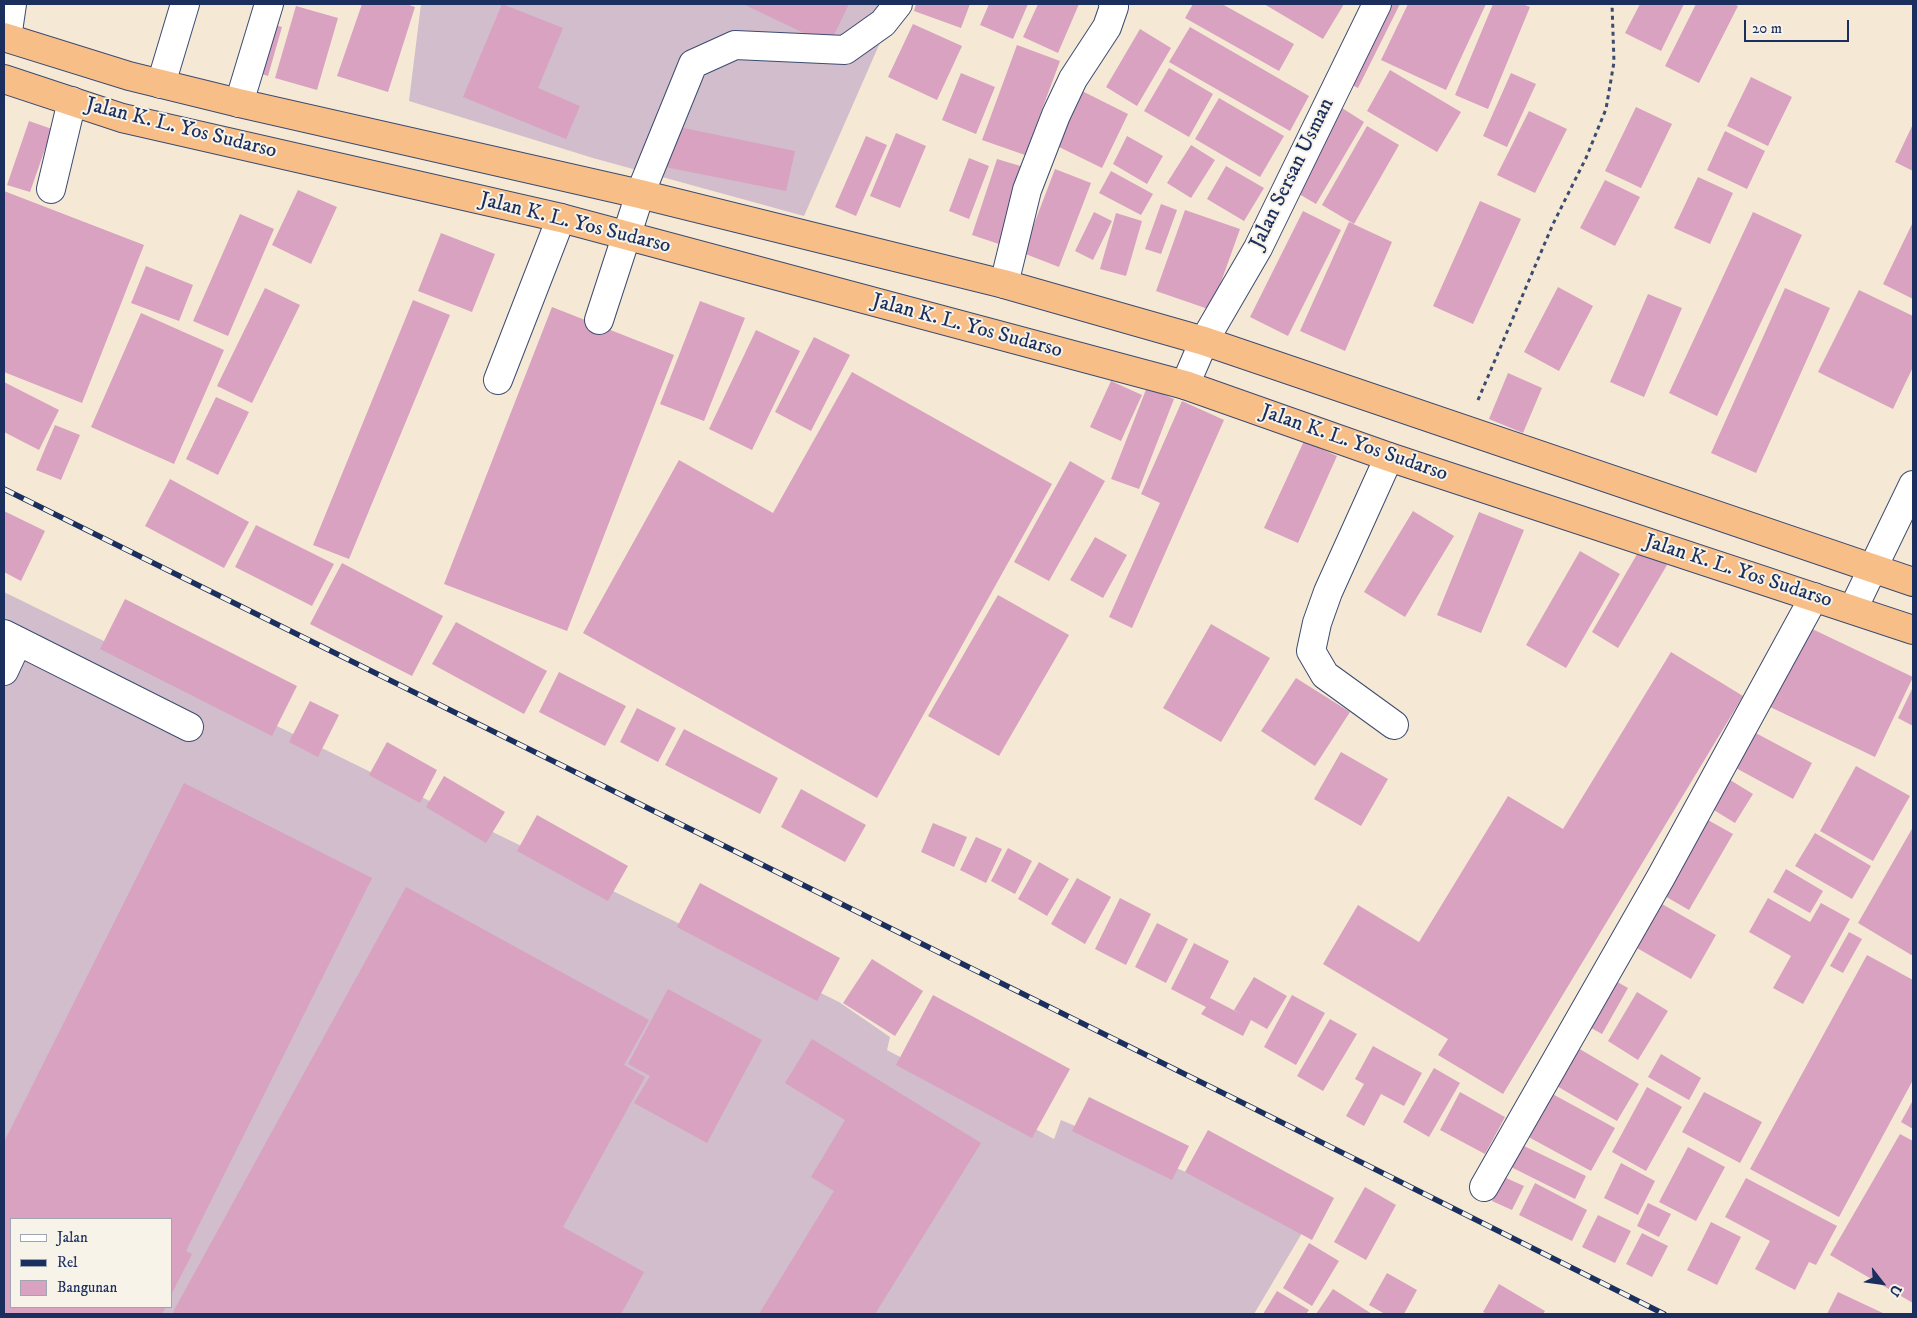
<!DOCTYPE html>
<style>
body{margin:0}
#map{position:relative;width:1917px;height:1318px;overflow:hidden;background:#f5e9d5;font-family:"IM FELL DW Pica",serif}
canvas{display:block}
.frame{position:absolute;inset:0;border:5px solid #1b2f5e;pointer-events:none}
.legend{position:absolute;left:10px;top:1218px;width:162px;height:90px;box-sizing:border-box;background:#f7f3e8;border:1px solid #9fa5b1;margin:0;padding:6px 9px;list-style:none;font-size:15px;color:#1b2f5e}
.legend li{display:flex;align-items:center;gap:10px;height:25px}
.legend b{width:25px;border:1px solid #9fa5b1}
.north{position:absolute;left:1857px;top:1258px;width:50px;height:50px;-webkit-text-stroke:4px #f7f3e8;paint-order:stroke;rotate:120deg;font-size:14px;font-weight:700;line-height:20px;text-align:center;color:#1b2f5e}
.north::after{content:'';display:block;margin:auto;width:18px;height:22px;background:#1b2f5e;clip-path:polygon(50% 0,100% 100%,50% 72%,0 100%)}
.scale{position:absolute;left:1744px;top:20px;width:105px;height:22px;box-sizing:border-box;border:2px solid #1b2f5e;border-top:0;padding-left:6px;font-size:15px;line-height:18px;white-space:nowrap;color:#1b2f5e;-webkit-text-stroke:4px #f7f3e8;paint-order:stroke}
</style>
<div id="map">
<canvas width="1917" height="1318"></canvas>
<div class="frame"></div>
<ul class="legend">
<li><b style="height:6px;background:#fff"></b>Jalan</li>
<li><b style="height:6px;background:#1b2f5e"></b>Rel</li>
<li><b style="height:14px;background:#d8a2c0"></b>Bangunan</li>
</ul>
<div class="north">U</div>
<div class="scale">20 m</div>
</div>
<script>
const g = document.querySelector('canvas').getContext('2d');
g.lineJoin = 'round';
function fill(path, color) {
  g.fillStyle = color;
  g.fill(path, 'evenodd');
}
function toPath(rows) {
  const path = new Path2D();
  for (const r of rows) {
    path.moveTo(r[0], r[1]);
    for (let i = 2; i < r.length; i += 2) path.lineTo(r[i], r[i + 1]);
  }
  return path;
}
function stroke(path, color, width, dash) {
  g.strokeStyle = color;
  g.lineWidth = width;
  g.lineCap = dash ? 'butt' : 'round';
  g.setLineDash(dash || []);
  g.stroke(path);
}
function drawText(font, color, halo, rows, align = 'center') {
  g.font = font + ' "IM FELL DW Pica",serif';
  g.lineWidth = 4;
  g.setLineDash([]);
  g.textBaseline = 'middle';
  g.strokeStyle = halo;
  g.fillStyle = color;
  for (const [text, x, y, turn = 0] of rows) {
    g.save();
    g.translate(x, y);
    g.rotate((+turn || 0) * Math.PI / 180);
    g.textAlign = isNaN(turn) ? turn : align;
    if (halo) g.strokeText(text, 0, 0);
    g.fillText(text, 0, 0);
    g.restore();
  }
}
fill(toPath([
 [421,4,897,4,804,216,593,158,409,101],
 [4,592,839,1002,890,1037,887,1050,1054,1139,1061,1120,1308,1223,1254,1314,4,1314],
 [11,1219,171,1219,171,1307,11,1307]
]), '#d1bdcb');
fill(toPath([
 [362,4,406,4,415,7,388,92,337,76],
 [502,4,563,28,538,88,580,106,566,139,463,97],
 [743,4,849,4,829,45],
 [916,4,970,4,961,28,914,11],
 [989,4,1028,4,1013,39,980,25],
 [1038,4,1079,4,1058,53,1023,37],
 [1193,4,1222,4,1294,44,1279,71,1185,18],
 [1264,4,1344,4,1323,39],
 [1381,4,1400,4,1358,88,1342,80],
 [1408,4,1486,4,1446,90,1381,60],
 [1493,4,1522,4,1530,7,1488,109,1455,95],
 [1640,4,1684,4,1661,51,1625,33],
 [1696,4,1733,4,1738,6,1699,83,1665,66],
 [296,6,338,18,317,90,275,78],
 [267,23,282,27,268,76,253,71],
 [913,24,962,46,937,100,888,77],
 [1190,27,1309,96,1290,131,1169,62],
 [1140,29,1171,48,1137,106,1106,87],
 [1017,45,1060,61,1025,155,982,140],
 [1169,68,1213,94,1189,137,1144,111],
 [1390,70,1461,112,1437,152,1367,111],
 [961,73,995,87,976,134,942,120],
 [1511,73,1536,84,1507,147,1483,136],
 [1751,77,1792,97,1768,146,1727,126],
 [1082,91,1128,114,1102,168,1055,145],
 [1219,98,1284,136,1260,177,1195,139],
 [1636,107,1672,124,1641,188,1605,171],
 [1342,108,1364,122,1316,204,1294,191],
 [1529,111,1567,129,1535,193,1497,175],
 [29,121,52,129,30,192,7,185],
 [1913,124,1913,171,1895,162],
 [674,126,795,151,786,191,665,167],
 [1367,126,1399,145,1354,224,1322,205],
 [1725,131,1765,151,1747,189,1707,170],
 [896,133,926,146,900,208,870,196],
 [866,136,887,145,856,216,835,207],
 [1127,136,1163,156,1147,184,1113,164],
 [1191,145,1215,160,1191,198,1167,183],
 [969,158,989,166,969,219,949,211],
 [997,159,1027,168,1002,245,972,235],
 [1226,166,1264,188,1244,221,1207,199],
 [1055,169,1091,183,1059,267,1023,253],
 [1111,171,1153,194,1141,215,1099,193],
 [1698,177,1733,193,1710,244,1674,228],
 [1605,180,1640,197,1615,246,1580,228],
 [298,190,337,207,311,264,272,245],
 [4,191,144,245,82,403,4,372],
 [1480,201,1521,219,1473,324,1433,306],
 [1161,204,1177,210,1161,254,1145,249],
 [1185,210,1240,229,1211,310,1156,291],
 [1303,211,1341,230,1288,336,1250,317],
 [1094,212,1112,221,1093,260,1075,251],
 [1753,212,1802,235,1717,416,1669,393],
 [1116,213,1142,221,1126,276,1100,269],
 [240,214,274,229,228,336,193,321],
 [1349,222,1392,242,1345,351,1300,331],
 [1913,222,1913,299,1883,284],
 [441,233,495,254,472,312,418,291],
 [146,266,193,285,179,321,131,303],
 [1558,287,1593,306,1559,371,1524,352],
 [265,288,300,305,252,403,217,386],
 [1785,288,1830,308,1756,473,1711,453],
 [1859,290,1913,316,1913,367,1893,409,1818,372],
 [1648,294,1682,308,1644,397,1610,382],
 [413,300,450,315,349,559,313,545],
 [700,301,745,318,704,421,660,404],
 [552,307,674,355,567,631,444,584],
 [141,313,224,350,174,464,91,427],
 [756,330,800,351,752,450,709,429],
 [814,337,850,355,811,431,775,412],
 [852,372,1052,484,877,798,583,633,679,460,773,513],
 [1508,373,1542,388,1523,433,1489,419],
 [1111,381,1142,395,1121,441,1090,427],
 [4,382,59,410,39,450,4,432],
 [1147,387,1174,399,1139,489,1111,479],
 [216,397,249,412,218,475,186,459],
 [1182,401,1224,420,1132,628,1109,617,1160,503,1141,494],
 [55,425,80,435,61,480,36,470],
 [1304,441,1337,456,1298,543,1264,528],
 [1070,461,1105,481,1049,581,1014,562],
 [170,479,249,522,224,568,145,526],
 [4,511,45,531,21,581,4,572],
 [1413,511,1454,536,1405,617,1364,592],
 [1479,512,1524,530,1481,633,1437,615],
 [256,525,334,564,312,606,235,567],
 [1095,537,1127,555,1103,598,1070,580],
 [1640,549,1667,565,1618,648,1592,632],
 [1580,551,1620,574,1566,668,1526,645],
 [342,563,443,616,412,676,310,624],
 [998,595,1069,635,999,756,928,716],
 [125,599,297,686,272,736,100,649],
 [456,622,547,671,524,714,432,664],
 [1211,624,1270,658,1221,742,1163,708],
 [1806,626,1913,677,1875,757,1768,706],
 [1671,652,1743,696,1503,1094,1438,1055,1448,1039,1323,964,1358,905,1419,942,1508,796,1563,829],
 [559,672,626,706,605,746,539,712],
 [1296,678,1350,712,1315,766,1261,731],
 [1913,687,1913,726,1898,718],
 [310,701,339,715,318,757,289,742],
 [637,708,676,728,658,762,620,742],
 [684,729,778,778,760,814,665,765],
 [1752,731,1812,763,1793,799,1734,767],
 [387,742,437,770,420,803,369,775],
 [1341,752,1388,779,1361,826,1314,799],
 [1856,766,1910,796,1873,861,1820,831],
 [1722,775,1753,794,1735,823,1704,804],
 [444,776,505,812,486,843,426,807],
 [184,783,372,878,186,1251,192,1254,171,1295,171,1219,11,1219,11,1307,166,1307,162,1314,4,1314,4,1142],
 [801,789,866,825,845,862,781,827],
 [537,815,628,866,608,901,517,851],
 [1699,815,1733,834,1689,910,1656,891],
 [933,823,967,837,954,867,921,852],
 [1913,827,1913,956,1858,923],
 [1815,833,1871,866,1852,899,1795,866],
 [976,837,1002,849,986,883,960,870],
 [1008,848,1032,861,1015,894,991,881],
 [1039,862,1069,879,1047,916,1018,899],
 [1786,869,1823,891,1810,913,1773,892],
 [1077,878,1111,897,1085,944,1051,924],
 [700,883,840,958,817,1001,677,927],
 [406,887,649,1020,624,1065,645,1077,563,1227,644,1272,621,1314,172,1314],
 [1120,898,1151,914,1126,965,1095,949],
 [1768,898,1810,922,1821,903,1850,919,1803,1004,1773,988,1791,956,1749,932],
 [1655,900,1716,935,1691,979,1630,944],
 [1157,923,1188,939,1166,983,1135,967],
 [1849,932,1862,939,1843,973,1830,966],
 [1194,943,1229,961,1210,998,1243,1015,1234,1010,1254,977,1287,996,1267,1029,1251,1020,1243,1036,1201,1014,1206,1007,1171,989],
 [1867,955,1913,980,1913,1080,1839,1217,1750,1169],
 [872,959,923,991,895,1036,843,1003],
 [1612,979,1628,988,1602,1034,1586,1025],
 [668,989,762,1040,707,1143,634,1103,650,1076,628,1064],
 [1637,992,1668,1011,1638,1060,1608,1041],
 [933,995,1070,1069,1032,1138,896,1065],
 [1292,995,1325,1013,1296,1065,1264,1047],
 [1330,1019,1357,1034,1323,1091,1297,1076],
 [812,1039,981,1143,875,1314,759,1314,834,1191,811,1177,845,1120,785,1083],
 [1373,1046,1422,1073,1404,1106,1381,1094,1364,1126,1346,1116,1364,1084,1355,1079],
 [1578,1048,1639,1084,1617,1121,1555,1085],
 [1661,1054,1701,1078,1689,1100,1648,1077],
 [1434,1068,1460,1083,1429,1137,1403,1122],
 [1647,1087,1682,1107,1646,1171,1612,1152],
 [1547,1091,1615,1128,1591,1171,1523,1134],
 [1460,1092,1505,1117,1485,1154,1440,1130],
 [1704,1092,1762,1122,1740,1163,1682,1132],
 [1089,1097,1189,1146,1172,1180,1072,1131],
 [1913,1100,1913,1129,1901,1122],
 [1208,1130,1334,1198,1312,1240,1185,1172],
 [1900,1134,1913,1141,1913,1303,1830,1255],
 [1522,1145,1586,1176,1575,1199,1511,1167],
 [1688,1147,1725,1167,1696,1221,1659,1202],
 [1621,1163,1655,1181,1638,1215,1604,1198],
 [1504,1177,1524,1186,1512,1210,1492,1201],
 [1746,1178,1837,1226,1816,1265,1809,1262,1795,1290,1755,1269,1770,1241,1725,1217],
 [1535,1183,1587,1210,1572,1241,1519,1215],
 [1365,1187,1396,1205,1366,1260,1334,1242],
 [1648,1203,1671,1214,1659,1237,1637,1226],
 [1598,1215,1631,1231,1615,1263,1582,1247],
 [1711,1222,1741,1237,1717,1285,1687,1270],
 [1642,1233,1668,1246,1652,1277,1626,1264],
 [1309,1243,1339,1261,1312,1306,1283,1288],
 [1387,1273,1417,1290,1404,1314,1385,1314,1369,1305],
 [1499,1284,1545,1311,1543,1314,1487,1314,1483,1312],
 [1333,1289,1372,1314,1316,1314],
 [1277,1291,1309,1310,1306,1314,1263,1314],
 [1838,1292,1885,1314,1827,1314]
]), '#d8a2c0');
const minor = toPath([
 [7,38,12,4],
 [161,84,185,4],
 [239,103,269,4],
 [51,189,72,101],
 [1004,284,1027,190,1056,115,1073,79,1107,27,1114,7,1113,4],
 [599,320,640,194,693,64,735,45,845,50,883,23,898,4],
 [498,380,561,218],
 [1185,385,1204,341,1258,248,1377,4],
 [1389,457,1328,592,1317,623,1311,651,1325,675,1394,725],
 [1853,609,1913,485],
 [4,634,189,727],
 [4,671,18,641],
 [1484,1187,1661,877,1814,597]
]);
const highway = toPath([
 [4,37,129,76,239,103,640,194,1004,284,1204,341,1913,582],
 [4,79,122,118,561,218,1185,385,1389,457,1913,630]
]);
stroke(minor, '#3c4b70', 30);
stroke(highway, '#3c4b70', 30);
stroke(toPath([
 [1478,400,1553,224,1586,158,1606,109,1614,62,1612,4]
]), '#3c4b70', 3, [4, 4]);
stroke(minor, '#fff', 28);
stroke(highway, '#f7be88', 28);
const rail = toPath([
 [4,489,1235,1099,1664,1314]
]);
stroke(rail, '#1b2f5e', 5.5);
stroke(rail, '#f7f3e8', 4, [11]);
drawText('21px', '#1b2f5e', '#f7f3e8', [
 ["Jalan K. L. Yos Sudarso",181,129,14],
 ["Jalan Sersan Usman",1293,174,-64],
 ["Jalan K. L. Yos Sudarso",575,224,14],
 ["Jalan K. L. Yos Sudarso",967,327,15],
 ["Jalan K. L. Yos Sudarso",1354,444,19],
 ["Jalan K. L. Yos Sudarso",1738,572,18]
]);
</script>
